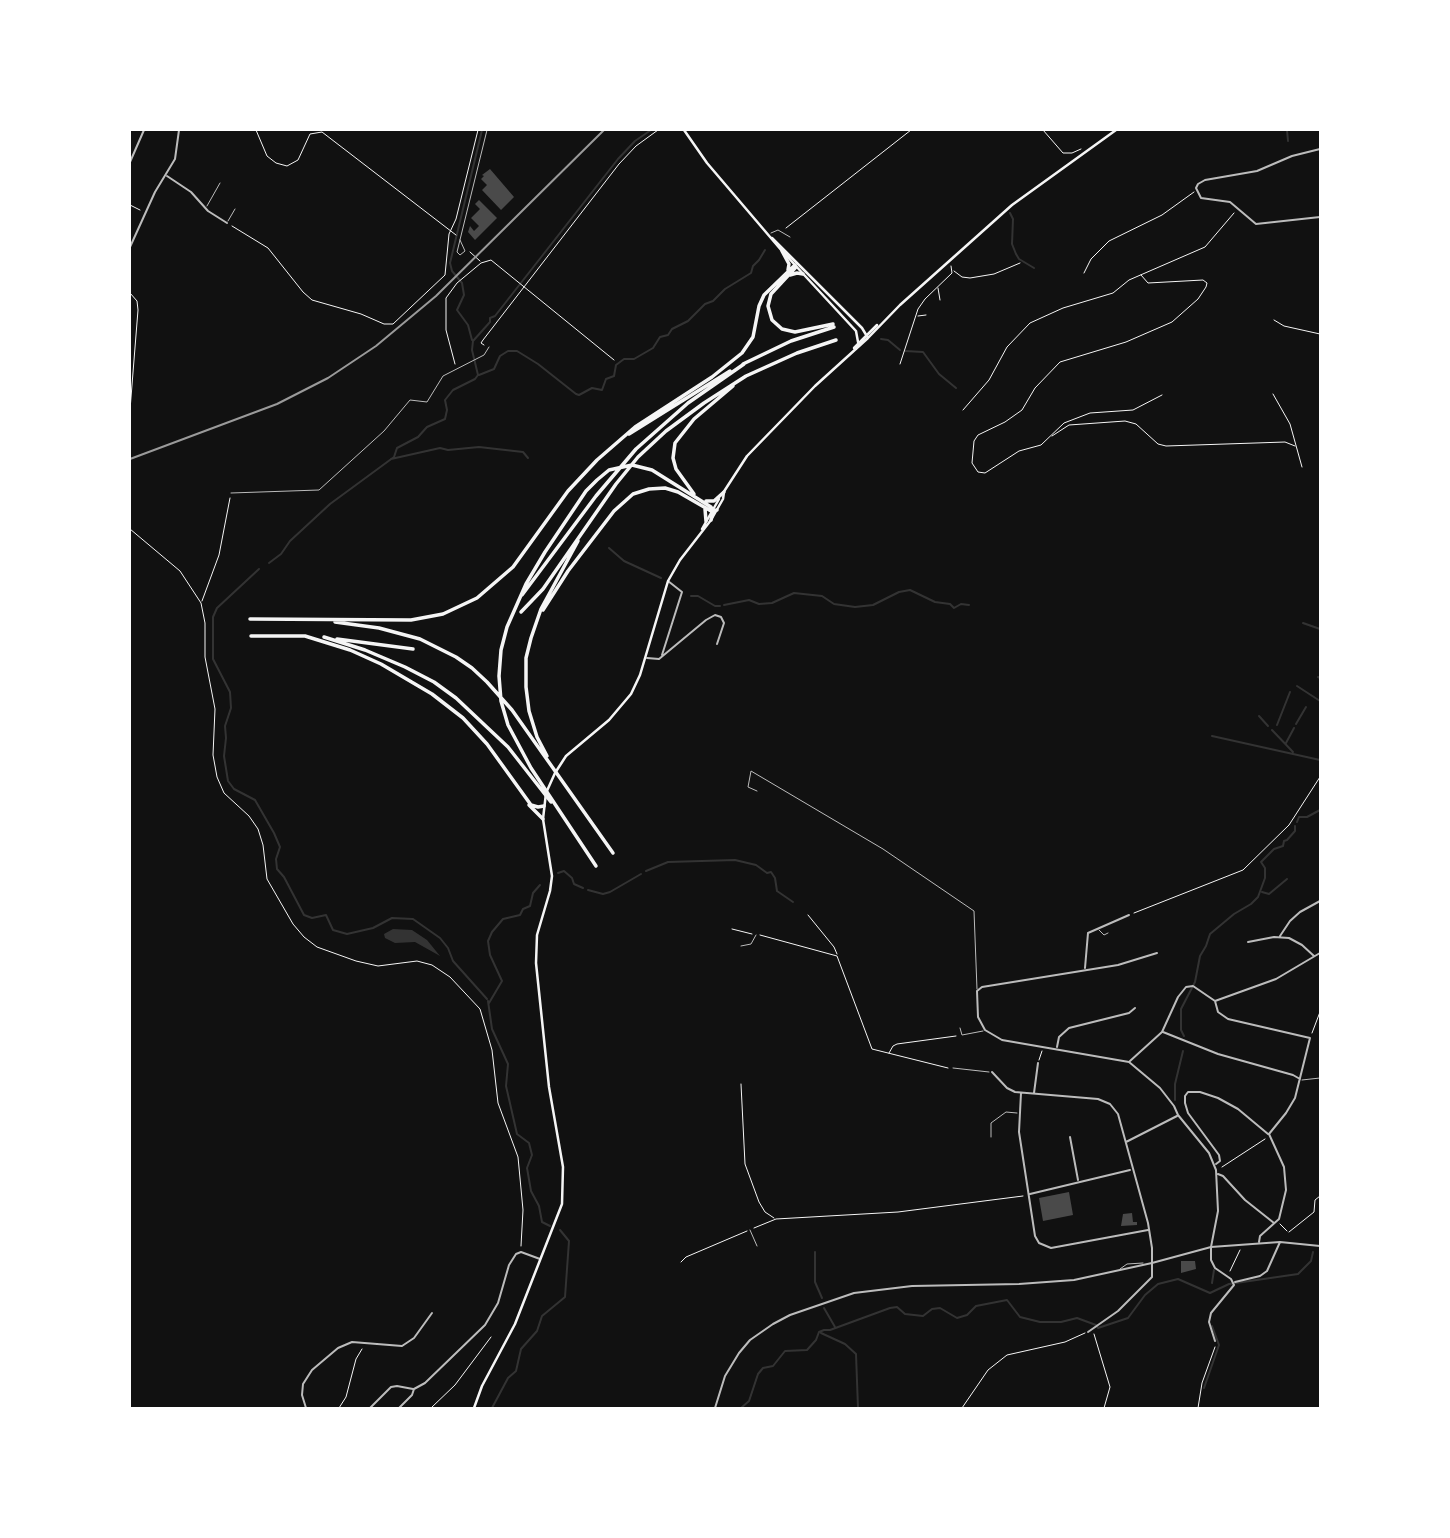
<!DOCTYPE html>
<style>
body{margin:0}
#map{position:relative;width:1450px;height:1538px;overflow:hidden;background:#111;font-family:Barlow,sans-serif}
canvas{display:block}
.frame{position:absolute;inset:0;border:131px solid #fff;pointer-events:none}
</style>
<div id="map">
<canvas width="1450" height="1538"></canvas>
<div class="frame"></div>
</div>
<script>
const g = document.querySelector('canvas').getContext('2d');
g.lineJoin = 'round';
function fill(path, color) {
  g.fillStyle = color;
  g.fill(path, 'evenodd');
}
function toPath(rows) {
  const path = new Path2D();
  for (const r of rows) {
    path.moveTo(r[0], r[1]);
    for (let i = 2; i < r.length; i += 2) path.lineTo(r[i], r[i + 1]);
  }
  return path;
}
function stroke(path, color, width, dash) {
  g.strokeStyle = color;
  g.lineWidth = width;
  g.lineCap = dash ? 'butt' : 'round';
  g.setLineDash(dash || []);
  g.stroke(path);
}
fill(toPath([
 [393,929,412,930,427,940,440,956,415,942,395,943,385,938,384,934]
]), '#333');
stroke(toPath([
 [1287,130,1288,141],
 [1010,213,1013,219,1012,244,1016,254,1019,259,1034,268],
 [881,339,888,340,900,350],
 [472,340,468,325,457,310,464,295,462,283,452,271,450,263,482,130],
 [905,351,923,352,939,374,956,388],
 [479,375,494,369,500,356,508,351,517,351,538,364,576,394,579,395,592,388,602,390,606,379,614,376,616,365,624,359,634,359,653,348,660,337,668,335,672,329,688,321,705,304,713,301,725,289,751,273,753,266,759,260,765,250],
 [391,459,440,448,448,450,479,447,523,452,528,458],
 [609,548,624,561,661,578],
 [269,563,281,554,290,541,330,504,394,457,397,448,418,437,427,427,445,419,447,410,445,400,453,390,475,379,478,375,472,350,473,341,490,322,490,318,495,316,618,159,635,141,651,130],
 [259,569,217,608,213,617,213,659,230,692,231,708,225,726,226,738,224,756,228,781,234,789,255,800,274,833,280,847,276,859,277,869,284,877,304,915,312,918,326,915,333,930,347,934,373,928,392,918,413,919,440,938,448,948,453,961,487,999],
 [691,596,698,596,715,606,720,606],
 [724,605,749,600,759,604,772,603,794,593,822,596,834,604,855,607,873,605,899,592,910,590,935,602,950,604,954,608,961,604,969,605],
 [1303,623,1320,629],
 [1318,677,1320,678],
 [1297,686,1320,701],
 [1259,716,1268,726],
 [1296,724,1306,707],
 [1277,725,1290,692],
 [1272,730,1293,752],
 [1212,736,1320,760],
 [1286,743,1294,728],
 [1297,822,1299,817,1307,817,1320,810],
 [646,871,668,862,735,860,756,865,767,873,771,872,775,878,777,891,793,902],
 [558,873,564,871,572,878,574,884,583,888],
 [588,890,603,894,610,892,641,874],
 [1262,892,1269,894,1287,879],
 [488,1001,492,1029,508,1064,506,1086,517,1134,529,1143,532,1155,527,1168,531,1191,539,1206,542,1222,550,1226],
 [489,1003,502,981,490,955,488,941,492,932,503,919,520,915,523,909,530,906,533,893,540,885],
 [1184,1036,1181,1030,1181,1009,1195,982,1200,956,1206,946,1210,934,1234,914,1251,904,1258,897,1265,878,1265,868,1261,862,1274,849,1283,846,1284,841,1287,840,1295,831,1295,826],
 [1175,1100,1175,1084,1183,1051],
 [815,1252,815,1282,822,1298],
 [1212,1283,1214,1270],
 [824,1308,835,1327],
 [821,1333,845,1344,856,1354,858,1408],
 [1204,1388,1219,1345,1212,1326],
 [492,1408,508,1378,516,1371,521,1349,537,1331,542,1316,565,1297,569,1241,560,1230],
 [741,1408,749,1401,758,1374,763,1368,773,1366,785,1351,807,1350,816,1340,819,1332,824,1330,830,1330,890,1308,897,1307,905,1314,923,1316,932,1309,940,1308,957,1318,967,1315,976,1306,1007,1300,1020,1317,1040,1322,1061,1322,1077,1318,1096,1325,1098,1328,1128,1318,1145,1295,1158,1284,1178,1279,1210,1293,1229,1284,1298,1274,1311,1261,1313,1252]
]), '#333', 2);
fill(toPath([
 [490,169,514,197,501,210,482,190,487,185,481,179,484,176,482,175],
 [479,200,497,218,475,240,468,232,470,226,474,231,479,226,471,218,480,209,475,204],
 [1069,1192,1073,1215,1043,1221,1039,1198],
 [1132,1213,1133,1222,1137,1222,1137,1225,1121,1226,1123,1214],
 [1181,1261,1195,1261,1196,1269,1181,1273]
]), '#4a4a4a');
stroke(toPath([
 [256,130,267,156,276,163,287,166,298,160,310,134,322,132,456,235],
 [1043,130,1063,153,1072,153,1081,149],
 [130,205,140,210],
 [232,226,268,248,303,292,312,300,361,314,384,324,393,324,445,275,449,234,456,219,478,130],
 [786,228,911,130],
 [470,252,480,261],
 [954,271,962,277,970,278,994,274,1020,263],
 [1084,273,1091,259,1109,241,1162,215,1194,192],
 [1141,275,1148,283,1203,280,1207,283,1206,287,1198,299,1172,322,1126,342,1060,362,1035,388,1022,410,1005,422,978,435,974,441,972,463,978,472,985,473,1019,451,1041,445,1064,423,1090,413,1133,410,1162,395],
 [938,288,940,300],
 [130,293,137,301,138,310,130,410],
 [918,316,926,315],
 [1274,320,1284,326,1320,334],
 [484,345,481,343,483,340,619,164,636,146,658,130],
 [455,364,446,330,446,298,457,283,481,263,491,260,614,360],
 [900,364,918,309,925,299,952,273,951,266],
 [1273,394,1290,424,1302,467],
 [963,410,989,380,1007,347,1030,323,1063,308,1113,293,1129,280,1205,247,1234,213],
 [1052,436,1069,425,1125,421,1136,424,1158,444,1166,446,1285,442,1295,446],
 [130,529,180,571,201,603,205,623,205,657,215,709,213,755,217,777,224,793,249,816,258,829,263,845,267,879,293,924,304,937,317,947,356,961,378,966,417,961,432,965,450,977,480,1009,492,1050,498,1103,518,1157,523,1210,521,1246],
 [202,601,219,555,230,498],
 [1134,913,1243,870,1289,825,1320,777],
 [808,915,834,947,837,954],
 [732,929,752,934],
 [760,935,837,956,872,1049,948,1068],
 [1312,1033,1320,1012],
 [889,1053,893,1046,897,1044,956,1036],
 [1039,1060,1042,1051],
 [741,1084,745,1164,759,1202,765,1212,774,1218],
 [1222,1167,1265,1139],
 [1280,1224,1287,1231],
 [754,1228,776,1219,898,1212,1023,1196],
 [1289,1232,1314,1212,1315,1200,1320,1196],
 [681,1262,686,1257,747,1231],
 [1230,1271,1240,1250],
 [1094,1334,1110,1387,1104,1408],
 [339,1408,346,1397,356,1359,362,1349],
 [431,1408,455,1385,491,1337],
 [962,1408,988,1370,1007,1355,1065,1342,1085,1333],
 [1198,1408,1202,1383,1215,1347]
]), '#f5f5f5', 1);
stroke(toPath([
 [207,206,220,183],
 [228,221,235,209],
 [771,233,778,230,790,237],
 [460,240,465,251,460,255,457,252,487,130],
 [231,493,319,490,384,431,410,400,427,402,443,376,484,355,489,347],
 [757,791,748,787,751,771,883,849,974,911,977,989],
 [1099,930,1104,935,1108,933],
 [741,946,751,944,756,935],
 [960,1028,962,1035,983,1031],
 [953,1068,989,1072],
 [1302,1080,1320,1078],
 [991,1137,991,1123,1006,1112,1017,1113],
 [750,1230,757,1246],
 [1120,1269,1127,1264,1143,1263]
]), '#bcbcbc', 1);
stroke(toPath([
 [1320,149,1292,156,1257,171,1205,180,1198,184,1196,188,1201,198,1230,202,1256,224,1320,217],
 [130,162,144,130],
 [167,176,191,192,208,211,227,223],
 [662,655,682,592,668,581],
 [647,658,659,659,706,620,715,615,721,617,724,623,717,644],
 [1280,936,1290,921,1300,912,1320,901],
 [1248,942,1274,937,1289,938,1302,945,1314,956],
 [1157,953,1118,965,982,987,977,991,978,1017,985,1030,1002,1040,1129,1062,1160,1088,1174,1106,1178,1115,1209,1153,1216,1170,1218,1211,1211,1247,1211,1260,1215,1268,1231,1279,1234,1285,1211,1313,1209,1322,1215,1341],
 [1085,968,1088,933,1129,915],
 [1215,1001,1218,1012,1228,1019,1310,1038,1295,1098,1286,1113,1269,1134,1284,1167,1286,1190,1279,1219,1260,1236,1259,1242],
 [1163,1032,1218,1054,1293,1075,1300,1079],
 [1057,1047,1059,1037,1069,1028,1129,1013,1135,1008],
 [1130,1061,1162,1032,1178,997,1186,987,1193,986,1215,1001,1276,979,1320,953],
 [992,1072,1007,1088,1015,1092,1098,1099,1110,1104,1118,1114,1148,1223,1152,1248,1152,1277,1118,1311,1088,1332],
 [1021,1093,1019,1132,1035,1236,1039,1243,1051,1248,1148,1230],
 [1034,1093,1038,1063],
 [1070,1137,1078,1180],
 [1126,1142,1177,1116],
 [1216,1164,1220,1161,1219,1155,1188,1113,1185,1103,1185,1096,1188,1092,1200,1092,1218,1098,1238,1109,1268,1134],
 [1218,1174,1223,1176,1245,1200,1274,1223],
 [1030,1194,1130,1170],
 [1235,1282,1260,1276,1267,1271,1280,1242],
 [306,1408,302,1395,303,1384,312,1370,338,1348,352,1342,402,1346,414,1338,432,1313],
 [370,1408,391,1387,397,1386,413,1389],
 [399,1408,412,1395,414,1389,425,1383,485,1325,498,1303,509,1265,516,1254,521,1252,540,1259]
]), '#bcbcbc', 2);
stroke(toPath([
 [130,247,155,192,175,159,179,130],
 [715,1408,725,1376,739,1353,750,1340,773,1324,790,1315,854,1293,912,1286,1019,1284,1074,1280,1152,1263,1211,1247,1280,1242,1320,1246]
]), '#bcbcbc', 2);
stroke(toPath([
 [684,130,707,163,782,251,856,331,858,342],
 [772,238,862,328,868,338],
 [854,348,877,325],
 [723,493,747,456,815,386,868,338,900,305,1012,205,1116,130],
 [702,529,719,499],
 [474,1408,482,1386,515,1324,562,1204,563,1167,549,1087,536,963,537,935,550,891,552,876,543,819,546,793,555,773,566,756,609,720,631,694,640,675,668,581,680,560,711,520,723,499,724,492]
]), '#f5f5f5', 2.5);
stroke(toPath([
 [782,251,789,264,788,270],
 [796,267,771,294,768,306,772,320,782,329,795,332,833,324],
 [790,275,797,273,803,274],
 [743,364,791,341,834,327],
 [629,434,730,371],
 [694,494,676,469,673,458,675,443,694,419,733,386],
 [706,501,714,501,724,492],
 [705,509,706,521],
 [522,595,596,496,636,449,688,403,744,364],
 [543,610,568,571,614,511,633,494,649,489,665,488,678,492,711,511,717,510],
 [521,612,543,589,616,484,638,457,666,431,704,403,746,376,797,353,836,340],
 [250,619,411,620,443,614,477,598,513,567,568,491,597,460,635,427,712,377,742,353,753,337,759,306,764,295,795,265],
 [335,622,379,628,420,639,456,657,472,668,487,682,512,710,613,853],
 [251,636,305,636],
 [305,636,350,650,381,664,432,694,463,718,487,744,531,805,538,807,544,806],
 [324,637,365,650,405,667,434,682,456,698,508,747,551,802],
 [337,639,413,649],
 [547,756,537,737,529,711,526,687,526,658,531,638,541,609,578,541],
 [529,805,543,819],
 [596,866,531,768,508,725,501,701,499,676,501,650,507,627,526,584,545,552,586,491,597,480,609,470,632,465,652,470,711,507,713,511,711,520]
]), '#f5f5f5', 3.5);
stroke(toPath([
 [130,459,277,404,328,378,376,346,436,296,604,130]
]), '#9a9a9a', 2);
</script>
